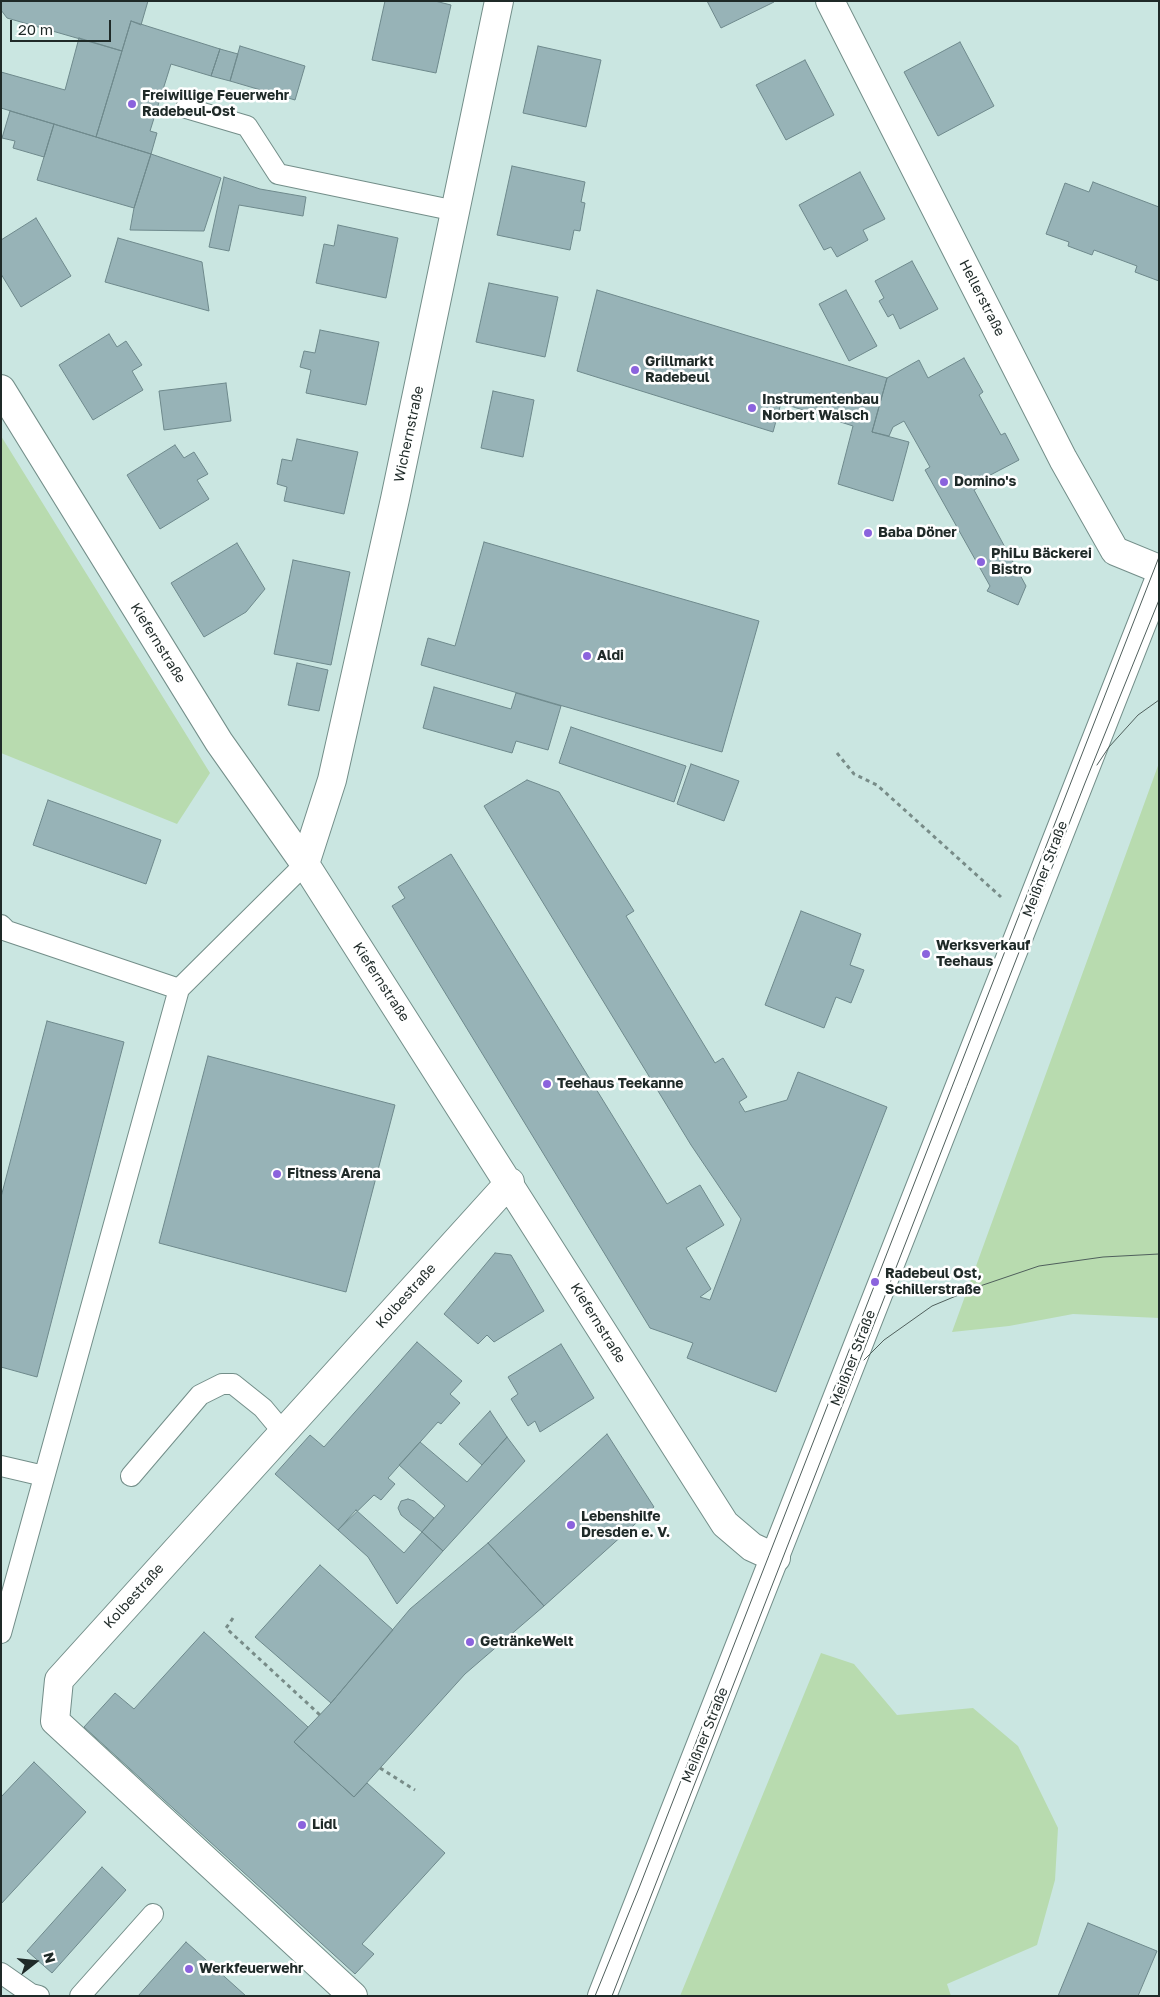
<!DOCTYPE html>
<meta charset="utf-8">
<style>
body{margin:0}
#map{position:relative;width:1160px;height:1997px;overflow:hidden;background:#cae6e1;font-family:"Golos Text",sans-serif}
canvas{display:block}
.frame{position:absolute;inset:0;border:2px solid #1f2a28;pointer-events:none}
.north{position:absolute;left:10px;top:1937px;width:50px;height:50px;-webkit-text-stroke:4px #fff;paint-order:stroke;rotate:74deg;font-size:14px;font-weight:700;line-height:20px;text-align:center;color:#1f2a28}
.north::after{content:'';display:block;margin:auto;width:18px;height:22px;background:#1f2a28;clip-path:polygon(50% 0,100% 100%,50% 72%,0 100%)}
.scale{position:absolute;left:10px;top:20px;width:101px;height:22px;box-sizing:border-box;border:2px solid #1f2a28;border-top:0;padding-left:6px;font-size:15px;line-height:18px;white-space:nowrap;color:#1f2a28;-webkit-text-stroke:4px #fff;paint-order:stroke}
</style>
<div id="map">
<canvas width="1160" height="1997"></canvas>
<div class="frame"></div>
<div class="north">N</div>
<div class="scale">20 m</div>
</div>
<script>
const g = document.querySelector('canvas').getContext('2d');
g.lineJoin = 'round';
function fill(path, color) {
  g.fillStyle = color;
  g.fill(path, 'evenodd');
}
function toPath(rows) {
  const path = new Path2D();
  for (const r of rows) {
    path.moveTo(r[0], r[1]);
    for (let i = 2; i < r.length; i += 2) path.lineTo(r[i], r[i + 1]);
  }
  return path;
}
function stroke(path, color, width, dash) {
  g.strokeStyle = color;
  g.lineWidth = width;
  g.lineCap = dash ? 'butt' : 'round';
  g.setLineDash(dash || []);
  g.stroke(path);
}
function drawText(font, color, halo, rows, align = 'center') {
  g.font = font + ' "Golos Text",sans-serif';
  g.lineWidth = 5;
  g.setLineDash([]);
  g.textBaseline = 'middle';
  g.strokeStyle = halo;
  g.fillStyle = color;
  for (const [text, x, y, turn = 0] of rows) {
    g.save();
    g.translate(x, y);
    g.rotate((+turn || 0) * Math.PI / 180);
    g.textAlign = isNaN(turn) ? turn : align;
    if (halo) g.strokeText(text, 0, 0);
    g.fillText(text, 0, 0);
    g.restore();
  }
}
fill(toPath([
 [1,436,210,773,177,824,1,753],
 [1159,763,1159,1318,1073,1314,1009,1326,952,1332],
 [821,1653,854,1664,897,1715,973,1708,1018,1746,1058,1828,1055,1880,1037,1945,947,1984,951,1996,680,1996]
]), '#b8dbaf');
const building = toPath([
 [1,1,148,1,141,25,131,21,122,51,7,18,1,10,1,1],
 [385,1,435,1,451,5,436,73,372,60,385,1],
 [707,1,773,1,774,2,721,28,707,1],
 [131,21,220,49,211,76,171,64,150,131,157,133,151,154,96,137,131,21],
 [79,38,122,51,96,137,1,108,1,72,65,90,79,38],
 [960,42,994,106,938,136,904,72,960,42],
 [240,46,305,66,295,100,230,81,240,46],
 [538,46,601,60,586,127,523,113,538,46],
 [220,49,238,54,230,81,211,76,220,49],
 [805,60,834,115,786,140,756,85,805,60],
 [10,111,54,124,44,157,13,148,15,141,2,138,10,111],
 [54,124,151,154,134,208,37,180,54,124],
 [151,154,221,178,204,231,130,230,134,208,151,154],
 [512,166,585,182,581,202,585,203,580,231,574,230,570,250,497,235,512,166],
 [860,172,885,219,863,230,868,240,837,257,831,247,824,250,799,205,860,172],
 [224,177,260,189,306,197,303,216,239,205,229,251,209,247,224,177],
 [1093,182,1159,207,1159,281,1135,272,1137,266,1094,250,1092,255,1068,246,1069,242,1046,234,1065,183,1089,192,1093,182],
 [36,218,71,276,21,307,1,274,1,240,36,218],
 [338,225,398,238,386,298,316,283,324,244,334,246,338,225],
 [118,238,202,262,209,311,105,282,118,238],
 [912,261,938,309,900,329,893,314,888,317,879,301,884,298,875,281,912,261],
 [489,283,558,297,545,357,476,342,489,283],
 [597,290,887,378,872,432,909,442,893,501,838,484,853,426,781,403,773,432,577,371,597,290],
 [846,290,877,346,849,361,819,304,846,290],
 [320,330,379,342,366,405,306,393,311,370,300,367,304,351,315,353,320,330],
 [109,334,117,347,126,341,142,365,132,371,143,390,93,420,59,365,109,334],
 [964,358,983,392,979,395,1001,435,1005,433,1019,460,977,482,979,487,974,490,1026,586,1018,605,987,591,990,586,925,470,930,467,904,421,893,427,889,436,872,432,887,378,919,360,928,378,964,358],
 [226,383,231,421,164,430,159,391,226,383],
 [493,391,534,400,523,457,481,448,493,391],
 [297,439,358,452,344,514,284,501,287,487,277,484,282,459,292,461,297,439],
 [175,445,184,458,194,452,208,474,197,480,209,499,160,529,127,475,175,445],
 [484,542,759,621,722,752,421,665,428,638,455,646,484,542],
 [237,543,265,589,246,612,204,637,171,583,237,543],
 [293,560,350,572,331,665,274,654,293,560],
 [297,663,328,670,319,711,288,705,297,663],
 [434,687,511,709,516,693,561,706,548,750,516,741,512,753,423,728,434,687],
 [571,727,686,766,674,802,559,763,571,727],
 [691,764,739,781,724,821,677,804,691,764],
 [527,780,559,792,634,911,626,916,715,1063,723,1058,747,1097,739,1102,745,1112,787,1100,798,1072,887,1107,776,1392,687,1358,693,1343,650,1328,392,906,405,898,398,887,451,854,667,1204,700,1185,724,1225,686,1248,711,1289,700,1297,710,1300,741,1219,691,1145,484,806,527,780],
 [48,800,161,840,146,884,33,845,48,800],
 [801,911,861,934,850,965,864,970,851,1003,836,997,824,1028,765,1005,801,911],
 [47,1021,124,1042,37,1377,1,1367,1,1197,47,1021],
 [208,1056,395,1105,346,1292,159,1243,208,1056],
 [495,1253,511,1255,544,1311,494,1342,487,1335,478,1344,444,1314,495,1253],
 [417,1342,462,1381,450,1394,460,1403,441,1424,438,1422,388,1478,395,1484,381,1500,374,1495,338,1530,275,1474,310,1435,324,1447,417,1342],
 [561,1344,594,1398,540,1432,535,1421,528,1426,511,1399,518,1394,508,1377,561,1344],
 [490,1411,507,1437,482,1465,459,1444,490,1411],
 [607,1434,654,1507,544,1606,488,1543,607,1434],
 [507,1437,525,1461,443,1551,422,1532,445,1506,399,1465,420,1442,467,1482,507,1437],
 [408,1499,414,1501,434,1518,422,1532,401,1515,398,1508,401,1501,408,1499],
 [356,1510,404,1553,422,1532,443,1551,397,1604,368,1557,338,1530,356,1510],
 [488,1543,544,1606,465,1674,354,1797,294,1742,331,1703,410,1609,488,1543],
 [320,1565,393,1630,331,1703,255,1637,320,1565],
 [204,1632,308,1727,294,1742,354,1797,367,1783,445,1853,362,1944,374,1954,355,1974,84,1727,115,1693,134,1709,204,1632],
 [34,1762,86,1812,1,1904,1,1797,34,1762],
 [102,1867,126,1890,52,1973,27,1951,102,1867],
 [1088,1923,1157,1951,1138,1996,1058,1996,1088,1923],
 [186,1942,246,1996,138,1996,186,1942]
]);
fill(building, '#97b3b7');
stroke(building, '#6e898c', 1);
const lane = toPath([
 [186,108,247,126,278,174,456,211],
 [1,925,7,931,179,989],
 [1,1466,44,1476],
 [131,1476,200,1395,222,1384,233,1384,263,1408,283,1432],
 [1,1633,179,989,305,864],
 [1,1973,31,1994,39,1996],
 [80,1996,153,1914]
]);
const street = toPath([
 [830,1,1063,459,1115,551,1159,569],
 [1,389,219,742,305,864,725,1524,752,1547,776,1558],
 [305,864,332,780,395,499,499,1],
 [353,1996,55,1721,59,1680,510,1182]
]);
const secondary = toPath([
 [602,1996,1159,580]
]);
stroke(lane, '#738e89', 22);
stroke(street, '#738e89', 30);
stroke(secondary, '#738e89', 30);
stroke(toPath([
 [837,753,854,774,877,785,1001,897],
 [233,1618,226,1628,320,1715],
 [380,1768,415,1790]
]), '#788c88', 3, [4, 4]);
stroke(lane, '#fff', 20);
stroke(street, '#fff', 28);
stroke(secondary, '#fff', 28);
stroke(toPath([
 [1097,765,1109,747,1138,715,1159,700],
 [864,1360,884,1340,932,1306,980,1286,1039,1266,1103,1257,1159,1254],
 [595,1996,639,1888,1159,557],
 [612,1996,1085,783,1159,600]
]), '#4f5f5c', 1);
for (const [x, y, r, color] of [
 [132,104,5,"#8b63dd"],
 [635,370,5,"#8b63dd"],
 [752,408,5,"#8b63dd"],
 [944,482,5,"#8b63dd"],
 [868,533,5,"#8b63dd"],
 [981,562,5,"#8b63dd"],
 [587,656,5,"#8b63dd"],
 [926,954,5,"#8b63dd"],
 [547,1084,5,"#8b63dd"],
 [277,1174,5,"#8b63dd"],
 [875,1282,5,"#8b63dd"],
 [571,1525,5,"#8b63dd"],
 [470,1642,5,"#8b63dd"],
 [302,1825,5,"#8b63dd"],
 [189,1969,5,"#8b63dd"]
]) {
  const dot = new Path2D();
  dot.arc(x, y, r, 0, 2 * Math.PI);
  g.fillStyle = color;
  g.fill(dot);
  stroke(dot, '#fff', 2);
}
drawText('bold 14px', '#1f2a28', '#fff', [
 ["Freiwillige Feuerwehr",142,96],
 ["Radebeul-Ost",142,112],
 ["Grillmarkt",645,362],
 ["Radebeul",645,378],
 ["Instrumentenbau",762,400],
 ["Norbert Walsch",762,416],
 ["Domino's",954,482],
 ["Baba Döner",878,533],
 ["PhiLu Bäckerei",991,554],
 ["Bistro",991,570],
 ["Aldi",597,656],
 ["Werksverkauf",936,946],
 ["Teehaus",936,962],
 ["Teehaus Teekanne",557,1084],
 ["Fitness Arena",287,1174],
 ["Radebeul Ost,",885,1274],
 ["Schillerstraße",885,1290],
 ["Lebenshilfe",581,1517],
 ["Dresden e. V.",581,1533],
 ["GetränkeWelt",480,1642],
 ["Lidl",312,1825],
 ["Werkfeuerwehr",199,1969]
], 'left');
drawText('14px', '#1f2a28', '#fff', [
 ["Hellerstraße",982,298,63],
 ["Wichernstraße",409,434,-78],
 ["Kiefernstraße",158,643,58],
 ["Meißner Straße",1045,869,-69],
 ["Kiefernstraße",381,982,57],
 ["Kolbestraße",406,1296,-48],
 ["Kiefernstraße",598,1323,58],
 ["Meißner Straße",853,1358,-69],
 ["Kolbestraße",134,1596,-48],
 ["Meißner Straße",705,1735,-68]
]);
</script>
